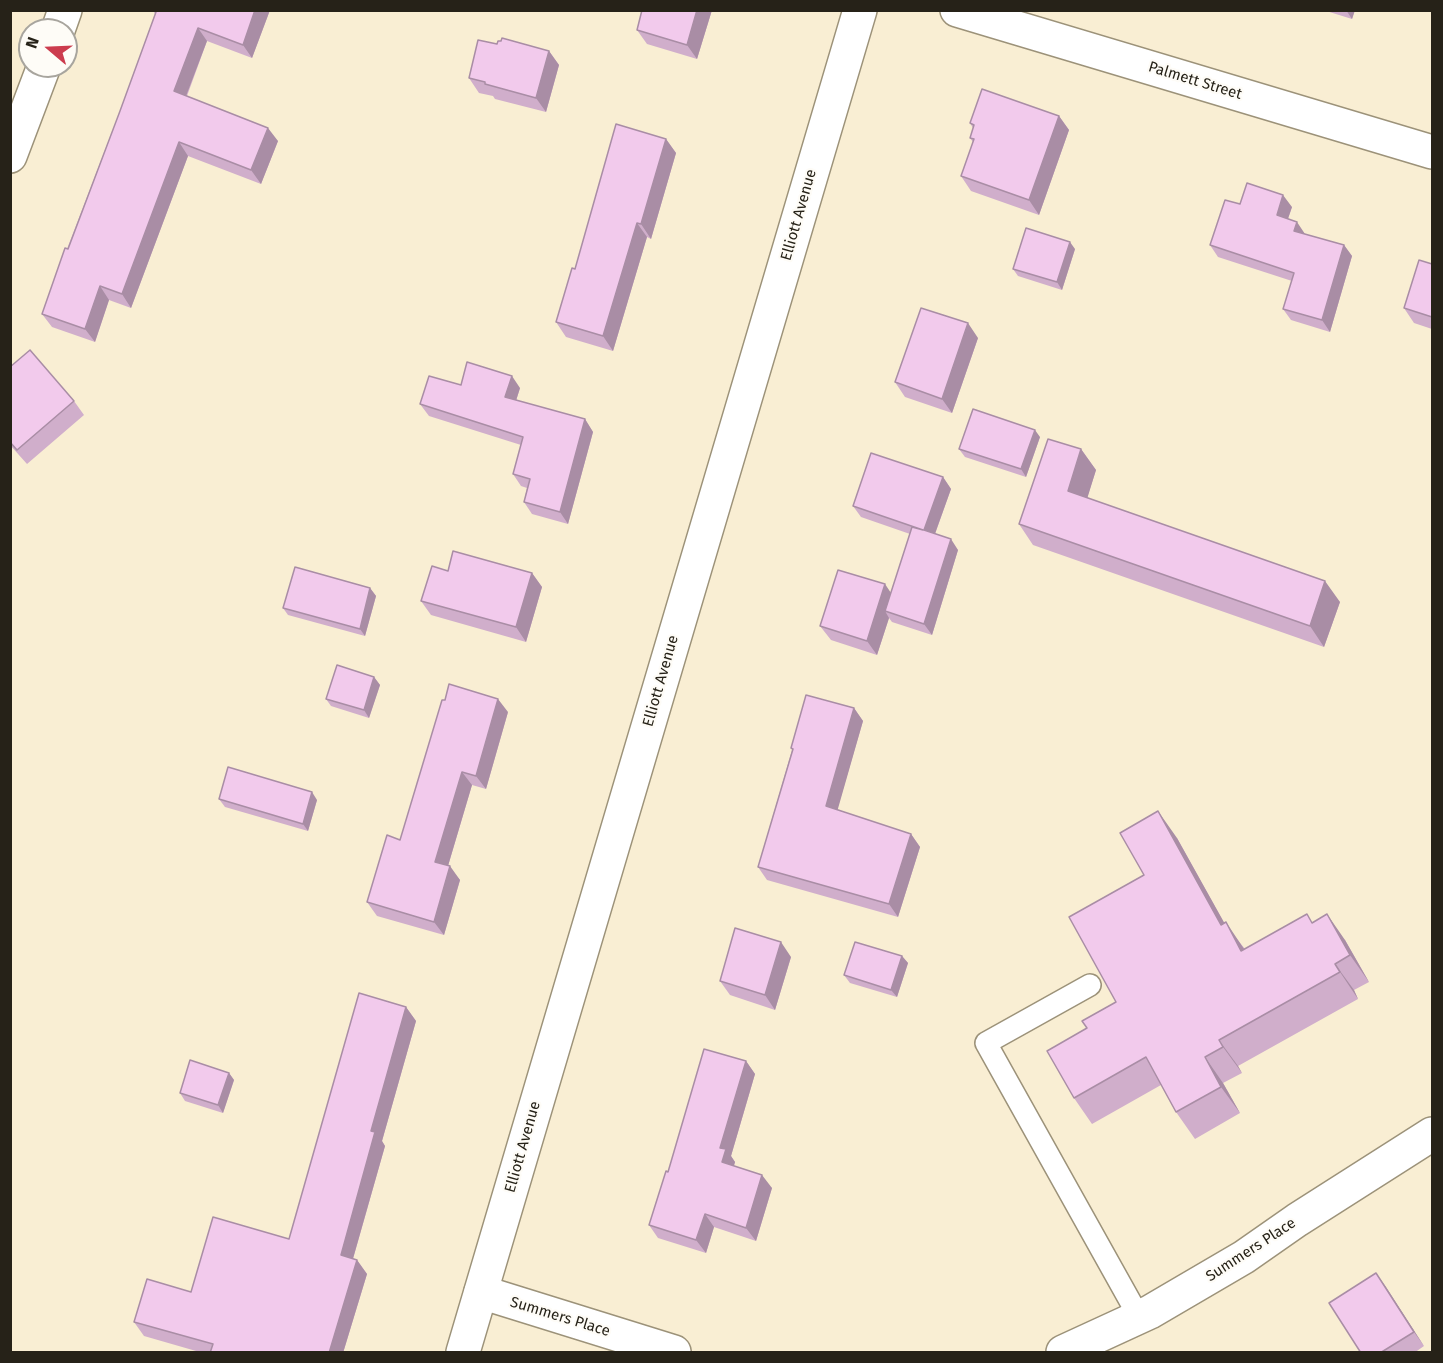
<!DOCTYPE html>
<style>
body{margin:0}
#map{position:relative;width:1443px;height:1363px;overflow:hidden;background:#f9eed3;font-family:"Fira Sans",sans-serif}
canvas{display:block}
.frame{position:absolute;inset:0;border:12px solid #262218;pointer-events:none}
.north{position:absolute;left:18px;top:18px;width:60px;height:60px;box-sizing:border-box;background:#fefcf7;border:2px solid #a8a59e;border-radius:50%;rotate:289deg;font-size:16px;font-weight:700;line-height:24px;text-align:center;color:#262218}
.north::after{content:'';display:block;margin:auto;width:21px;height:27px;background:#cc3c4e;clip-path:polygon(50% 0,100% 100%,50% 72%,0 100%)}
</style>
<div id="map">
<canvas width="1443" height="1363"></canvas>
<div class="frame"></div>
<div class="north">N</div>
</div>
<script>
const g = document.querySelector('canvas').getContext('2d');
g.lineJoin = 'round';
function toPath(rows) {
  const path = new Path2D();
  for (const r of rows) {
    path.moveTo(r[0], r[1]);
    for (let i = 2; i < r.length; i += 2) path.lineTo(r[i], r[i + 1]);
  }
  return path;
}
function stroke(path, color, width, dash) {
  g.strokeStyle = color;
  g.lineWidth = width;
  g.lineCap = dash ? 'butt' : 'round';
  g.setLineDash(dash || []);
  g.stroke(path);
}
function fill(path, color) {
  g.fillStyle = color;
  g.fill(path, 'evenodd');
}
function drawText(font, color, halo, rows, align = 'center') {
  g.font = font + ' "Fira Sans",sans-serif';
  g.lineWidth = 4.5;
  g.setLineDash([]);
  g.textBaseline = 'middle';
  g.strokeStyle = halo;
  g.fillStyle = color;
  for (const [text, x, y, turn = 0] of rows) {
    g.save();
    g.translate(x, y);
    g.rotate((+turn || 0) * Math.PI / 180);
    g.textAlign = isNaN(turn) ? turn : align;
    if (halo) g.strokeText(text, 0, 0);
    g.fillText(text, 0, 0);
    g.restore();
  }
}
const lane = toPath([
 [1090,985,986,1043,1139,1317]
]);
const street = toPath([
 [957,10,1432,152],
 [58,30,65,10],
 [10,156,44,66],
 [481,1292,674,1352],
 [1063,1352,1150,1312,1244,1257,1297,1220,1432,1134]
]);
const secondary = toPath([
 [463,1352,860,10]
]);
stroke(lane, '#9c9279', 24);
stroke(street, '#9c9279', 36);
stroke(secondary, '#9c9279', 36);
stroke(lane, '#fff', 21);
stroke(street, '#fff', 33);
stroke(secondary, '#fff', 33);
fill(toPath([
 [153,10,270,10,252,58,207,41,187,96,278,141,261,184,188,156,131,308,109,300,95,342,52,327,42,314,120,111,155,14],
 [712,10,697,59,647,44,637,30],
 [1323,10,1355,10,1352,19],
 [497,44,549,51,559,65,546,112,495,99,493,96,479,93,469,78],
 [1059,116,1069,130,1039,215,971,191,961,176,973,142,970,138,973,128,970,123],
 [666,139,676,153,651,239,647,237,613,351,566,337,556,322,575,269],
 [1240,204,1292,207,1288,219,1305,234,1344,245,1352,256,1330,332,1291,320,1283,309,1292,281,1218,257,1210,245],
 [1075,249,1062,290,1018,276,1013,269],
 [1432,264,1432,329,1414,323,1404,308],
 [978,338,952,413,905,397,895,382],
 [10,367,74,401,84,415,27,464,10,445],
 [461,385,520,388,516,401,585,419,593,432,568,524,532,514,524,502,527,488,521,486,513,474,521,445,429,416,420,404],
 [1040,437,1026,477,965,457,959,449],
 [1081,449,1096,470,1087,498,1340,602,1324,647,1033,545,1019,524],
 [943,477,951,489,935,534,958,550,932,635,892,622,889,618,877,655,831,640,820,626,891,592,910,534,861,517,853,506],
 [448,571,532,573,542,587,526,642,431,615,421,601],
 [370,588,376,596,365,636,288,615,283,608],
 [374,677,380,685,369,718,331,706,326,699],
 [854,708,863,721,837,810,911,834,920,847,898,917,767,880,758,867,792,750,791,748],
 [508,712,486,789,472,785,448,866,460,880,444,935,377,916,367,902,400,840],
 [219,799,317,800,308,831,225,807],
 [1177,838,1224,923,1245,949,1313,922,1345,940,1369,982,1354,990,1358,999,1238,1066,1242,1073,1223,1083,1240,1113,1195,1139,1176,1112,1161,1085,1092,1124,1074,1098,1087,1028,1116,1002,1144,875],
 [902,956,908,963,897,997,850,983,844,975],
 [791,957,775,1010,730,995,720,981],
 [406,1007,416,1021,382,1141,385,1146,353,1259,357,1260,367,1274,343,1353,203,1353,144,1336,134,1322,289,1239],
 [746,1061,755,1074,731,1156,735,1162,734,1166,772,1188,756,1241,714,1227,706,1253,658,1238,649,1225,668,1172],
 [229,1073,234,1080,223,1113,185,1101,180,1093],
 [1376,1273,1424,1346,1414,1353,1361,1353]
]), '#d0aecb');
fill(toPath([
 [255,10,270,10,252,58,243,45],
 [697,10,712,10,697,59,687,45],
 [1346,10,1355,10,1352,19],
 [198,28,207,41,183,104,174,91],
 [549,51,559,65,546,112,536,98],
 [1059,116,1069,130,1039,215,1029,200],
 [268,128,278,141,261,184,251,170],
 [666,139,676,153,651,239,641,224],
 [179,142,188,156,131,308,122,294],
 [1283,195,1292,207,1285,227,1277,215],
 [1297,222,1305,234,1294,231],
 [637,223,647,237,613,351,603,336],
 [1070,242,1075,249,1062,290,1057,282],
 [1344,245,1352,256,1330,332,1322,320],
 [100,286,109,300,95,342,85,329],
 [968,323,978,338,952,413,942,399],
 [512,376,520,388,513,410,505,397],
 [585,419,593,432,568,524,560,512],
 [1035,430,1040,437,1026,477,1021,469],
 [1081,449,1096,470,1083,512,1068,491],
 [943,477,951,489,932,542,924,530],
 [951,539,958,550,932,635,924,624],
 [532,573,542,587,526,642,516,627],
 [1325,581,1340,602,1324,647,1310,626],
 [885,584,895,599,885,611,889,618,877,655,867,641],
 [370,588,376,596,365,636,360,629],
 [374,677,380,685,369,718,364,710],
 [498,699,508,712,486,789,476,776],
 [854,708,863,721,835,819,826,806],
 [462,772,472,785,445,876,435,862],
 [312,792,317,800,308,831,303,824],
 [1158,811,1177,838,1240,951,1221,925],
 [911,834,920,847,898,917,889,904],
 [450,866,460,880,444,935,434,922],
 [1327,914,1345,940,1369,982,1350,955],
 [1226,922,1244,949,1241,951],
 [781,942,791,957,775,1010,765,995],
 [902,956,908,963,897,997,891,990],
 [1335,964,1354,990,1358,999,1340,972],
 [406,1007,416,1021,382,1141,385,1146,350,1269,341,1255,371,1131],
 [1219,1040,1238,1066,1242,1073,1223,1047],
 [1205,1057,1223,1083,1240,1113,1221,1087],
 [746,1061,755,1074,731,1156,735,1162,731,1175,722,1162,720,1148],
 [229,1073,234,1080,223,1113,218,1105],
 [762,1175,772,1188,756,1241,746,1228],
 [705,1214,714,1227,706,1253,696,1240],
 [357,1260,367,1274,343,1353,329,1353],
 [1376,1273,1386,1287,1424,1346,1414,1332]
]), '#a98da5');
const building = toPath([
 [153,10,255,10,243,45,198,28,174,91,268,128,251,170,179,142,122,294,100,286,85,329,42,314,65,248,68,249,120,111,156,12,153,10],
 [642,10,697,10,687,45,637,30,642,10],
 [502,38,549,51,536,98,485,84,485,82,469,78,478,40,497,44,498,41,501,41,502,38],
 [982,89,1059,116,1029,200,961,176,974,139,970,138,974,125,970,123,982,89],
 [616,124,666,139,641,224,637,223,603,336,556,322,572,268,575,269,616,124],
 [1247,183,1283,195,1277,215,1297,222,1294,231,1344,245,1322,320,1283,309,1294,273,1210,245,1225,200,1240,204,1247,183],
 [1026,228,1070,242,1057,282,1013,269,1026,228],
 [1419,260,1432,264,1432,317,1404,308,1419,260],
 [921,308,968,323,942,399,895,382,921,308],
 [30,350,74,401,17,450,10,442,10,367,30,350],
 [467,362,512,376,505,397,585,419,560,512,524,502,530,479,513,474,523,437,420,404,429,376,461,385,467,362],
 [973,409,1035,430,1021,469,959,449,973,409],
 [1048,439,1081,449,1068,491,1325,581,1310,626,1019,524,1048,439],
 [871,453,943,477,924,530,951,539,924,624,885,611,912,527,923,530,853,506,871,453],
 [453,551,532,573,516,627,421,601,432,566,448,571,453,551],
 [295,567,370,588,360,629,283,608,295,567],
 [838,570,885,584,867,641,820,626,838,570],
 [337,665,374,677,364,710,326,699,337,665],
 [449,684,498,699,476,776,462,772,435,862,450,866,434,922,367,902,387,835,400,840,442,700,445,700,449,684],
 [806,695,854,708,826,806,911,834,889,904,758,867,793,749,791,748,806,695],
 [228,767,312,792,303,824,219,799,228,767],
 [1158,811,1221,925,1226,922,1241,951,1307,914,1312,923,1327,914,1350,955,1335,964,1340,972,1219,1040,1223,1047,1205,1057,1221,1087,1176,1112,1146,1057,1074,1098,1047,1051,1087,1028,1082,1021,1116,1002,1069,917,1144,875,1120,833,1158,811],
 [735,928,781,942,765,995,720,981,735,928],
 [855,942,902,956,891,990,844,975,855,942],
 [359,993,406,1007,371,1131,375,1132,341,1255,357,1260,329,1353,210,1353,213,1344,134,1322,147,1279,191,1292,213,1217,289,1239,359,993],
 [704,1049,746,1061,720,1148,726,1149,722,1162,762,1175,746,1228,705,1214,696,1240,649,1225,666,1171,668,1172,704,1049],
 [190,1060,229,1073,218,1105,180,1093,190,1060],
 [1376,1273,1414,1332,1380,1353,1361,1353,1329,1303,1376,1273]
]);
fill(building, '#f2caec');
stroke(building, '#a98da5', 1.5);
drawText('15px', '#262218', '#fefcf7', [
 ["Palmett Street",1195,81,17],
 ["Elliott Avenue",799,215,-74],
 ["Elliott Avenue",661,681,-74],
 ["Elliott Avenue",523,1147,-74],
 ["Summers Place",1251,1250,-33],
 ["Summers Place",560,1317,17]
]);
</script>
